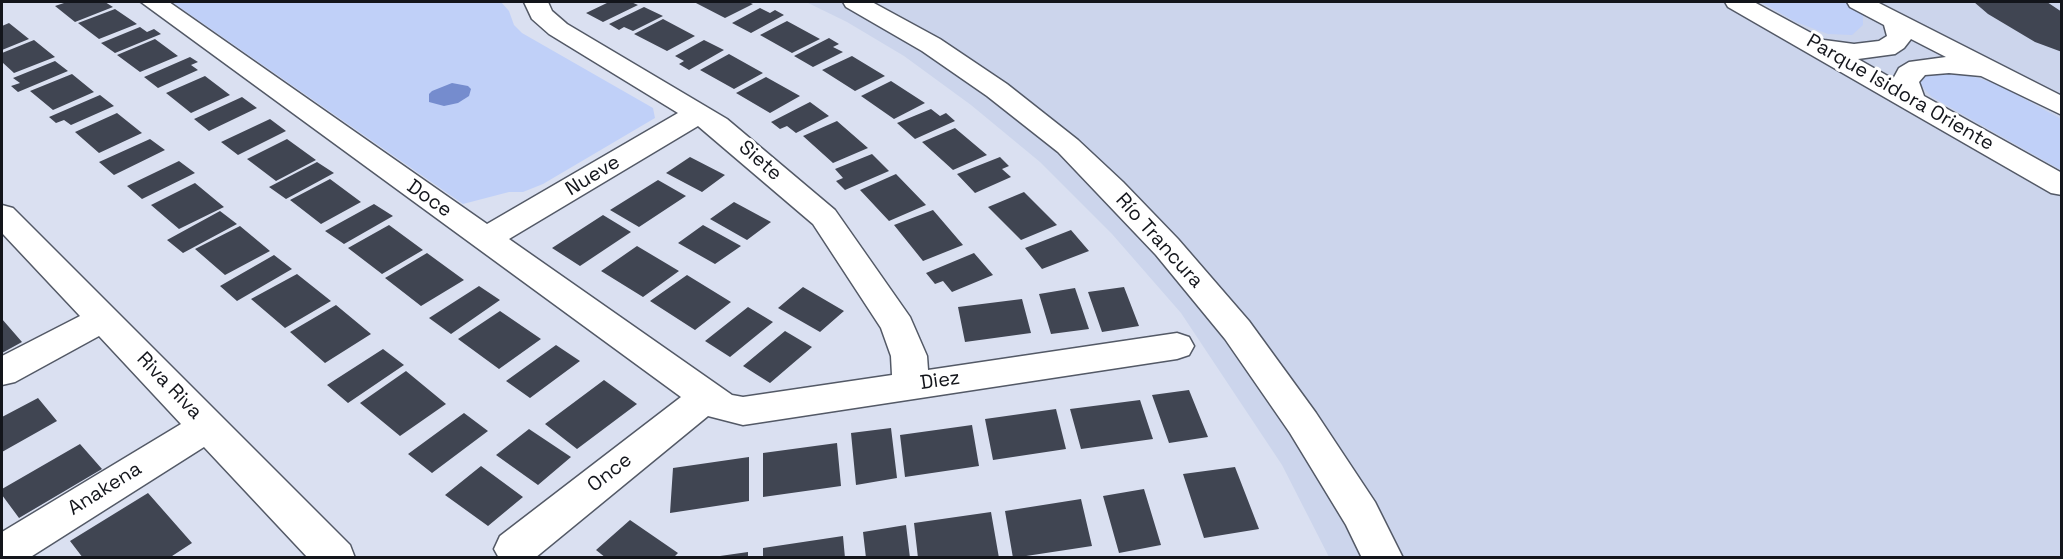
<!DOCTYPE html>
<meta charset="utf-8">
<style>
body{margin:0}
#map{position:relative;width:2063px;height:559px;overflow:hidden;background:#dae0f1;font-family:"Space Grotesk",sans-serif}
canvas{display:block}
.frame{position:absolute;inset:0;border:3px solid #13151b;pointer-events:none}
</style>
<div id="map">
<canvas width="2063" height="559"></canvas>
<div class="frame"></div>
</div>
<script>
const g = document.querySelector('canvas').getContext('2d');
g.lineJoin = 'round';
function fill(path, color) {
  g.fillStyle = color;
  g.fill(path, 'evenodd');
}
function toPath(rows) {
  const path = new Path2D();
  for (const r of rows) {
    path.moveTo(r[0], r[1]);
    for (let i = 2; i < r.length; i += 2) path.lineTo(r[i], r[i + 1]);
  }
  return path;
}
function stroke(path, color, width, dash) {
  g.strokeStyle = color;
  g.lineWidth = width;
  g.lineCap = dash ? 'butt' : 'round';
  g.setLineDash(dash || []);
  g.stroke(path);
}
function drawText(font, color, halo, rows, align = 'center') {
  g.font = font + ' "Space Grotesk",sans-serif';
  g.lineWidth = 6;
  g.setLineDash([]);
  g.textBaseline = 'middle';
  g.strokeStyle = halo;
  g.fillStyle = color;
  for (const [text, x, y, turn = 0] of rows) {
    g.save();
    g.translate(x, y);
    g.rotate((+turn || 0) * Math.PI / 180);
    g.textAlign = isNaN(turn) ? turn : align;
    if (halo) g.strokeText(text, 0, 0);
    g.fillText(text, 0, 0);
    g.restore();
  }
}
fill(toPath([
 [806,2,2061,2,2061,557,1329,557,1282,465,1181,313,1112,234,1040,162,971,105,904,56,847,22]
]), '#ccd5ec');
fill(toPath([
 [172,2,501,2,509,11,514,25,522,33,653,108,655,118,543,184,523,192,509,192,463,204],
 [1761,2,1845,2,1863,11,1863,25,1852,35,1828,34,1796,22],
 [1933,70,1960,72,1999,85,2061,119,2061,170,1932,97,1917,81]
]), '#c0d0f8');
fill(toPath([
 [452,83,468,86,471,89,469,96,458,103,444,106,429,102,429,94,432,91]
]), '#758cce');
fill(toPath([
 [67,2,105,2,113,7,75,22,55,6],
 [609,2,631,2,638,5,603,22,586,13],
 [694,2,748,2,753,4,725,18],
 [1974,2,2047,2,2062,12,2062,52,2035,42,1988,14],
 [644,7,663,16,633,31,624,27,619,30,609,24],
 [760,8,770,13,775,10,784,15,751,33,732,23],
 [115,9,137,24,99,39,78,23],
 [663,19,695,36,667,51,634,34],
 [787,21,820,39,792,53,760,35],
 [9,23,29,39,2,50,2,26],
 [140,27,147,32,154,29,161,34,115,53,101,43],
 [829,38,839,44,833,47,843,52,813,67,794,56],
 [155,39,178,56,140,72,117,55],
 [34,40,55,57,14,73,2,62,2,53],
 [704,40,724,50,689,70,679,64,684,61,675,56],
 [729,54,763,73,734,89,700,70],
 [852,56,885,76,855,91,822,70],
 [190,57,198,62,191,65,198,70,158,88,144,77],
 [55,61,68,71,18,92,11,86,20,83,13,78],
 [72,74,94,92,53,110,30,91],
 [205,76,230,95,191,113,166,93],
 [766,77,800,96,770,113,736,93],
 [891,81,925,103,894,119,861,96],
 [100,95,114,106,71,125,64,120,56,123,49,117],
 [242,97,257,108,209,131,194,119],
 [810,102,829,116,796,133,787,126,780,129,771,122],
 [931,109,940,116,946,113,955,121,915,139,897,123],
 [117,113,142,133,99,153,75,132],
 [270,119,286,131,238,155,221,142],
 [837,121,868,148,833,163,803,136],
 [955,128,987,155,953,170,922,142],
 [150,139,165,150,114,175,99,162],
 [287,139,316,160,276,181,247,159],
 [872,154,889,171,845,190,836,181,843,178,835,169],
 [690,157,725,175,702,192,666,173],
 [1000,157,1009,166,1002,169,1011,177,975,193,957,174],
 [179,161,195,173,142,199,127,186],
 [317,162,334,173,286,199,269,187],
 [896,174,926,205,889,221,860,190],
 [330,179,361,202,321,224,290,200],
 [658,180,686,196,639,227,610,210],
 [195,183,224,207,179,229,151,205],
 [1024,192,1057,225,1021,240,988,207],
 [734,202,771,222,747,240,710,219],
 [374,204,393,216,344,244,325,231],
 [933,210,963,245,923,261,894,225],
 [220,211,237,224,183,253,167,240],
 [603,215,631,232,580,266,552,248],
 [389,225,423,250,382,274,348,248],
 [703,225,741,246,715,264,678,243],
 [240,226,270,251,225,275,195,249],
 [1071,230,1089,251,1042,269,1025,248],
 [637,246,679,271,643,297,601,271],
 [427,253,464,280,421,306,385,278],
 [974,253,993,275,952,292,943,281,935,284,926,273],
 [274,255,292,269,237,301,220,286],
 [297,274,331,301,285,328,251,299],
 [687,275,731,302,695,330,650,301],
 [479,286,500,300,451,334,429,318],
 [803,287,844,311,820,332,778,308],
 [1124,287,1139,326,1102,332,1088,292],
 [1075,288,1089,329,1051,334,1039,294],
 [1022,299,1031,333,965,342,958,307],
 [336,305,371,334,325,363,290,332],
 [748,307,773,322,730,357,705,341],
 [500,311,541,339,499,369,458,339],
 [2,319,22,342,2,353],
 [785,331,812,347,770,383,743,366],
 [556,345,580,361,530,398,506,381],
 [383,349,404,365,348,403,327,385],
 [406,371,446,404,400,436,360,403],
 [604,380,637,404,577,449,545,424],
 [1189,390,1208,437,1169,443,1152,395],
 [38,398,57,421,2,452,2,417],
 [1140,400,1153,439,1081,449,1070,409],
 [1056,409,1066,449,993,460,985,419],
 [464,413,488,431,432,473,408,454],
 [972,425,979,466,905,477,900,435],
 [891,428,897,478,856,485,851,433],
 [529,429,571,457,538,485,496,455],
 [837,443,841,486,763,497,763,453],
 [80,444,102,469,19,518,2,495,2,489],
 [749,457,749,501,670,513,673,468],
 [481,466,523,497,488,526,445,495],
 [1235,467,1259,529,1204,538,1183,474],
 [1144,489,1161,545,1119,553,1103,496],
 [148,493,192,543,169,558,83,558,70,541],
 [1081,499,1092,546,1013,558,1005,511],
 [991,512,999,558,918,558,914,523],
 [630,520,678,553,673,558,606,558,596,550],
 [906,525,910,558,866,558,863,532],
 [843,536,845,558,763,558,763,548],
 [748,552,748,558,720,558,720,556]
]), '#404552');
const street = toPath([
 [141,2,169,2,487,224,678,113,549,34,532,19,524,2,548,2,552,11,567,24,727,119,835,210,910,317,927,356,928,370,1177,333,1189,337,1194,346,1189,355,1177,359,743,425,708,416,535,558,499,558,494,549,500,536,681,397,141,2],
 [698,126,813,224,881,328,891,356,892,375,743,397,732,395,509,239,698,126],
 [843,2,872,2,940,39,1007,84,1078,140,1123,182,1178,239,1249,321,1316,413,1375,502,1403,558,1362,558,1346,525,1290,433,1225,339,1156,255,1058,152,987,96,922,51,846,7,843,2],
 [1725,2,1754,2,1824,40,1854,44,1879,41,1887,36,1884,25,1850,7,1847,2,1877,2,2062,96,2062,115,1981,76,1949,73,1925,75,1919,82,1924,96,2062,173,2062,195,2051,193,1905,109,1728,7,1725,2],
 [1911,39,1946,57,1909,62,1899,68,1893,79,1858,59,1895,54,1904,48,1911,39],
 [2,205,13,208,350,545,355,558,308,558,204,447,29,558,2,558,2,532,181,424,99,336,15,382,2,385,2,356,80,316,2,233,2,205]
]);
stroke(street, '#535966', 3);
fill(street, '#fff');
drawText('20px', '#13151b', '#fff', [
 ["Parque Isidora Oriente",1900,93,30],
 ["Siete",760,161,41],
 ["Nueve",593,176,-31],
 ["Doce",429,199,35],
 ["Río Trancura",1159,241,48],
 ["Diez",940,381,-8],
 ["Riva Riva",169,386,46],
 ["Once",610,473,-38],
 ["Anakena",105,489,-32]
]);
</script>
